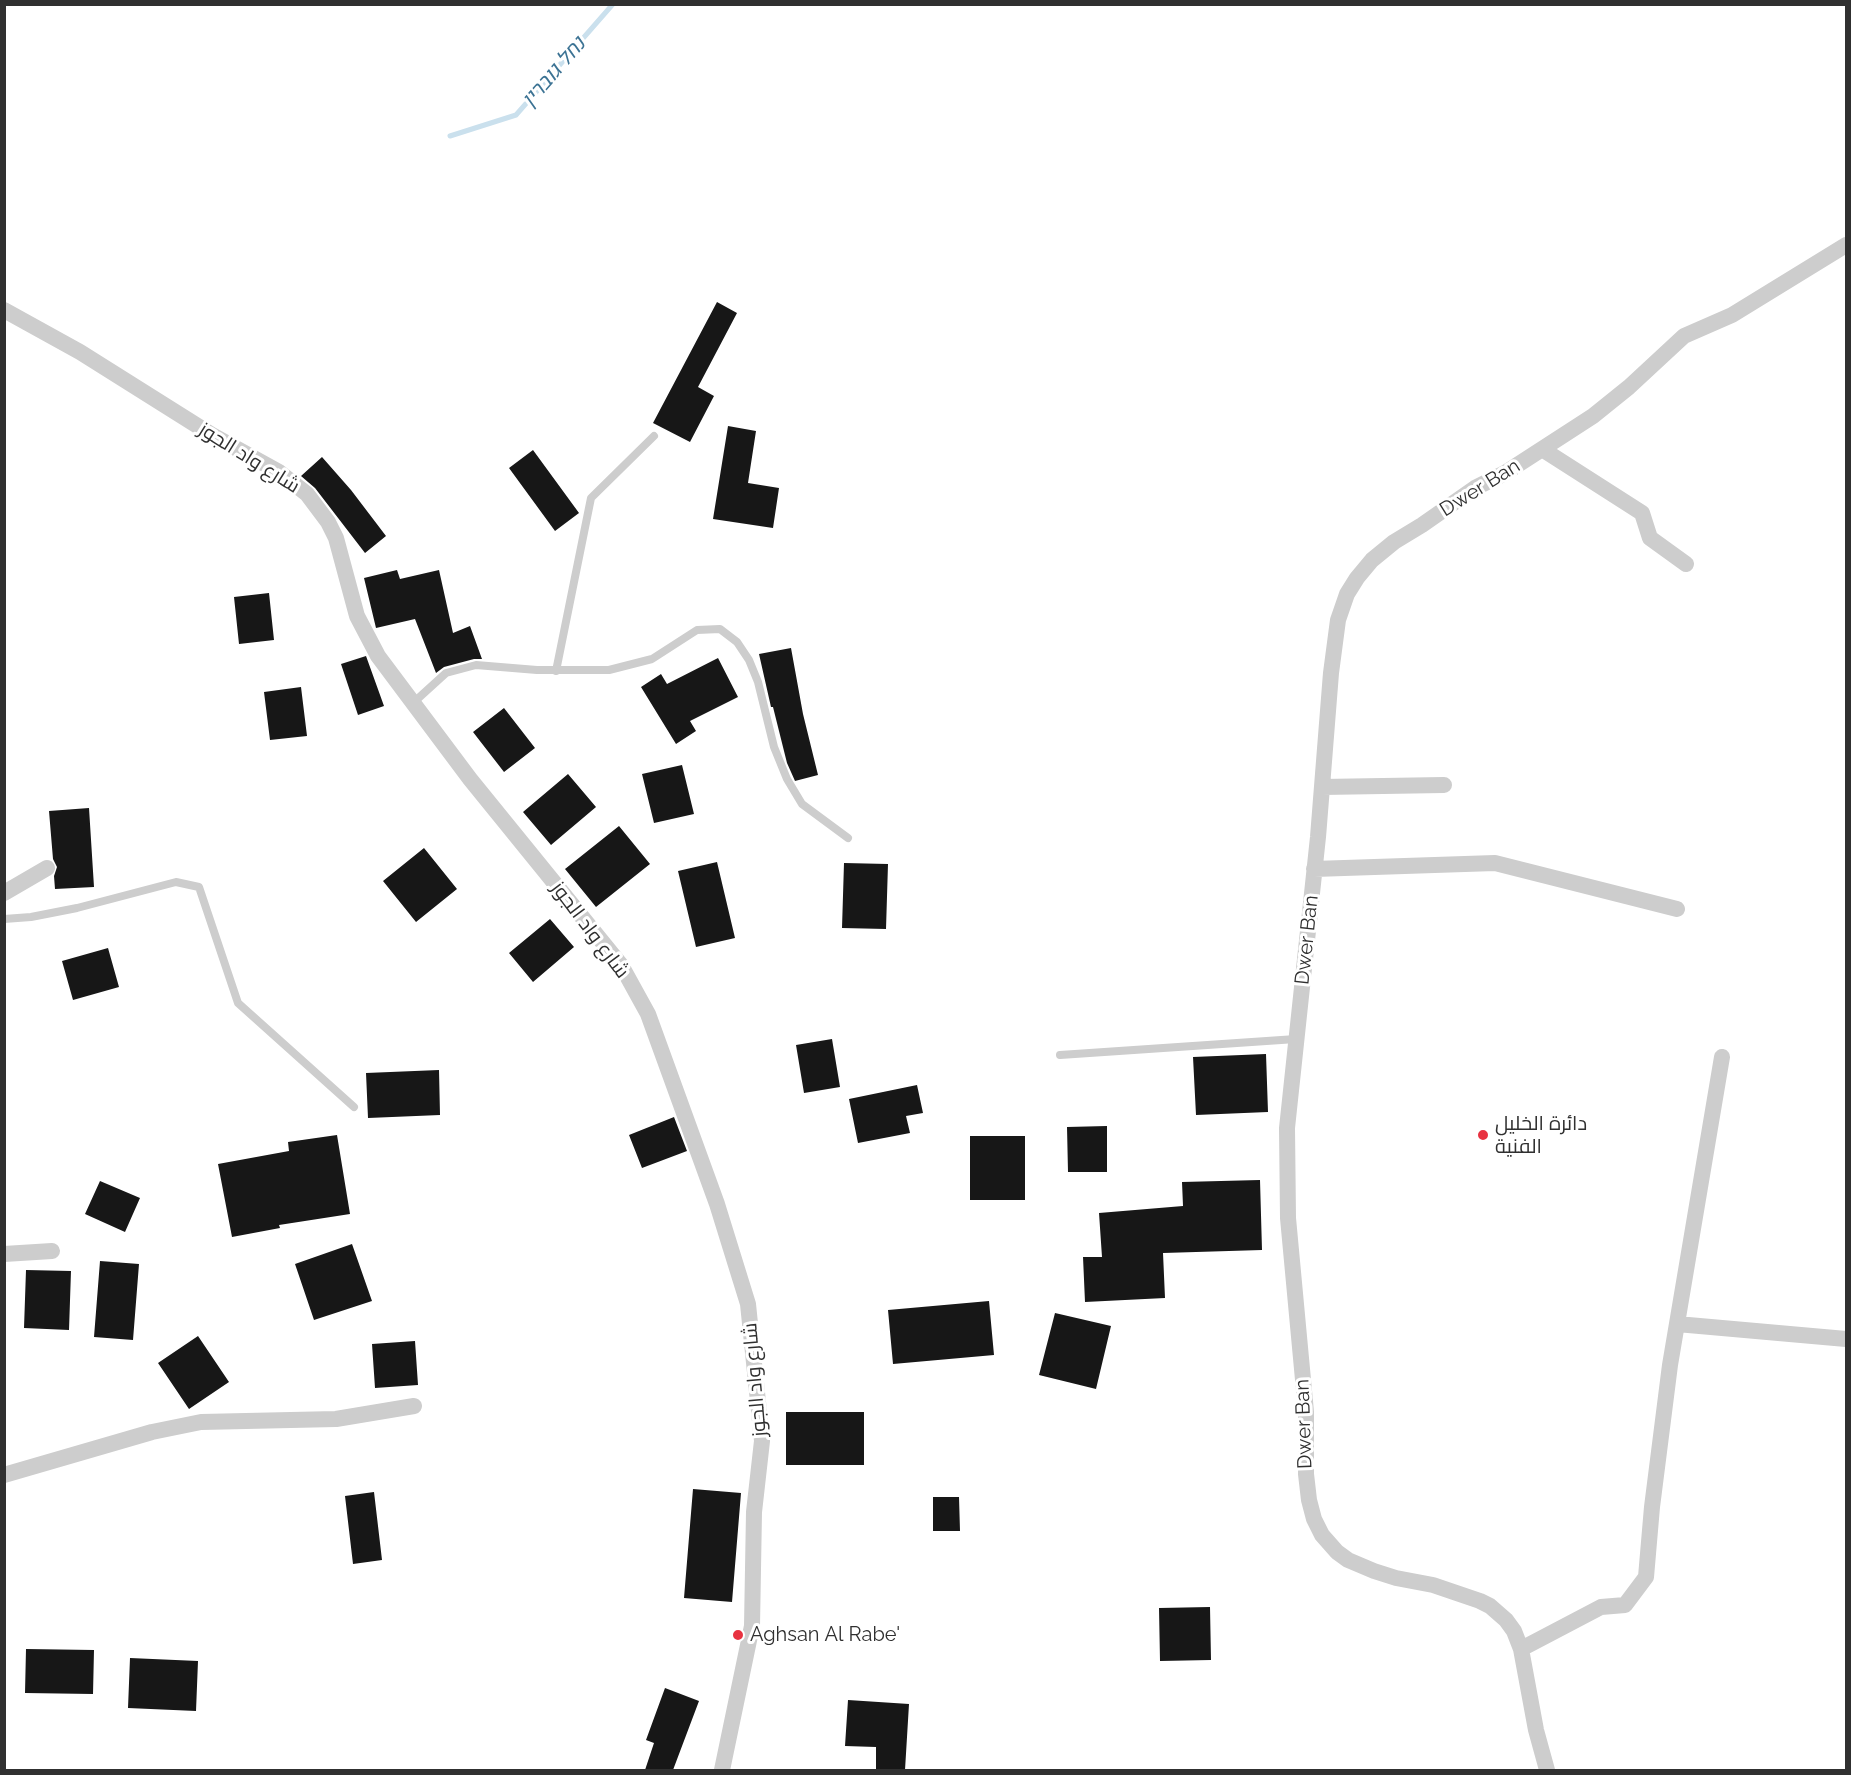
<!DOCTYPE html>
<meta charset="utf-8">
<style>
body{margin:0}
#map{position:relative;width:1851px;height:1775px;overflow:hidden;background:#fff;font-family:Raleway,sans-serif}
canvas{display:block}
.frame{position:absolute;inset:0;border:6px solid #303030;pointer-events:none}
</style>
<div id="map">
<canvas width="1851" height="1775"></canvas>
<div class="frame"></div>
</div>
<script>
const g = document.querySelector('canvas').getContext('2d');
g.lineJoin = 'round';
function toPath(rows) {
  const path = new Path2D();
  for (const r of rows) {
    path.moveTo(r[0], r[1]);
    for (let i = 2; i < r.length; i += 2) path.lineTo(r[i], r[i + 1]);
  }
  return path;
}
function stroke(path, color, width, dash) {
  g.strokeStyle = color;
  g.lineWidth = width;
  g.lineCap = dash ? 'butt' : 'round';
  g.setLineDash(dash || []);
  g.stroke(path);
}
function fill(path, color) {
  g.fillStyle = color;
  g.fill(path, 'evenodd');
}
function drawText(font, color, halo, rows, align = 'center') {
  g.font = font + ' Raleway,Cairo,Heebo,sans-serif';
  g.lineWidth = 6;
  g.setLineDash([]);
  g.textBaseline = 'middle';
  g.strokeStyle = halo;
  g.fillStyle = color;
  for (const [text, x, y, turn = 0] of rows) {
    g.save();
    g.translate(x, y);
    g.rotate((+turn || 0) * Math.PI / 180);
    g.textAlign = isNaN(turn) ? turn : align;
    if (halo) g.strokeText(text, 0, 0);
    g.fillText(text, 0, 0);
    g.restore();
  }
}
stroke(toPath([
 [450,136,516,115,613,4]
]), '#cae0ed', 5);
fill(toPath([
 [717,302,737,313,698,387,714,396,690,442,653,423],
 [728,426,756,431,748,483,779,488,773,528,713,519],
 [533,450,579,513,555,531,509,468],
 [322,457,351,490,386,536,365,553,315,488,301,476],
 [397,570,400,579,439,570,453,633,470,626,482,659,474,659,444,667,436,673,415,619,376,628,364,578],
 [269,593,274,640,239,644,234,597],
 [791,648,803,714,818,775,795,781,787,763,773,707,771,707,759,654],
 [366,656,384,706,358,715,341,664],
 [718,658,738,697,690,721,696,731,676,744,641,687,661,674,667,684],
 [301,687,307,736,270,740,264,692],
 [504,708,535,748,504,772,473,732],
 [682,765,694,814,654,823,642,774],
 [568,774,596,807,551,845,523,812],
 [89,808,94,887,55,889,54,876,57,867,53,859,49,811],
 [619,826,650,864,596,907,565,869],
 [424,848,457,889,416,922,383,881],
 [717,862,735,938,696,947,678,871],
 [844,863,888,864,886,929,842,928],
 [550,919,574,947,533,982,509,953],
 [108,948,119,987,73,1000,62,961],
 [832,1039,840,1087,804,1093,796,1045],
 [1266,1054,1268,1112,1196,1115,1193,1057],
 [439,1070,440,1115,368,1118,366,1073],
 [917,1085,923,1113,906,1116,910,1133,858,1143,849,1099],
 [674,1117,687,1151,642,1168,629,1135],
 [1107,1126,1107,1172,1068,1172,1067,1127],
 [337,1135,350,1214,279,1225,280,1228,232,1237,218,1164,289,1151,288,1142],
 [970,1136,1025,1136,1025,1200,970,1200],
 [1260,1180,1262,1250,1163,1253,1165,1298,1085,1302,1083,1257,1102,1257,1099,1213,1183,1206,1182,1182],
 [100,1181,140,1198,125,1232,85,1214],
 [352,1244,372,1301,314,1320,295,1264],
 [100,1261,139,1264,133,1340,94,1337],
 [26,1270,71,1271,69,1330,24,1328],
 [989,1301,994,1355,893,1364,888,1310],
 [1055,1313,1111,1326,1096,1389,1039,1375],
 [198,1336,229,1382,189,1409,158,1363],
 [415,1341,418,1385,375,1388,372,1344],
 [786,1412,864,1412,864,1465,786,1465],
 [693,1489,741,1493,732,1602,684,1598],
 [374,1492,382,1560,353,1564,345,1496],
 [933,1497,959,1497,960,1531,933,1531],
 [1210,1607,1211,1660,1160,1661,1159,1608],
 [26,1649,94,1650,93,1694,25,1693],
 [130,1658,198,1661,196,1711,128,1708],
 [665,1688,699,1701,673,1770,645,1770,654,1743,646,1740],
 [848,1700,909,1704,905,1770,876,1770,876,1747,845,1746]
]), '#171717');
stroke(toPath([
 [556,671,591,498,654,436],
 [413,703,446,673,476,665,537,670,609,670,652,659,697,630,720,629,737,642,749,660,758,682,774,747,787,779,802,804,848,838],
 [4,919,31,917,77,908,176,882,199,887,238,1003,354,1107],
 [1060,1055,1296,1039]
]), '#cdcdcd', 8);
stroke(toPath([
 [4,310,80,352,212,435,279,472,307,494,328,522,336,538,357,616,378,656,470,779,621,965,648,1014,717,1204,748,1304,762,1441,754,1512,752,1626,722,1770],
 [1542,449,1642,513,1650,538,1686,564],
 [1322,787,1444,785],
 [1314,869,1495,863,1677,909],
 [4,893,47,868],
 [4,1254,52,1251],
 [1677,1324,1846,1339],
 [4,1475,152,1432,201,1422,336,1419,414,1406],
 [1521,1649,1601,1607,1625,1605,1646,1577,1652,1507,1670,1365,1722,1057],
 [1547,1770,1536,1730,1521,1649,1514,1631,1506,1620,1490,1606,1480,1601,1433,1585,1396,1578,1374,1571,1348,1560,1337,1552,1322,1535,1314,1519,1309,1500,1306,1474,1306,1412,1288,1218,1287,1128,1318,837,1331,673,1338,620,1347,594,1357,578,1372,560,1394,542,1422,525,1475,488,1505,473,1593,416,1629,387,1684,336,1732,315,1846,245]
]), '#cdcdcd', 16);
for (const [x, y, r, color] of [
 [1483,1135,6,"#e83240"],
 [738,1635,6,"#e83240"]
]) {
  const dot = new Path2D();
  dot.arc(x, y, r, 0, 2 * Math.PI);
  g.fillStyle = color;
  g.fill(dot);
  stroke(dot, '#fff', 2);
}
drawText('20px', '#303030', '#fff', [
 ["شارع واد الجوز",249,458,32],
 ["Dwer Ban",1480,488,-32],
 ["شارع واد الجوز",590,930,53],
 ["Dwer Ban",1307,940,-84],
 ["شارع واد الجوز",755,1380,-95],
 ["Dwer Ban",1304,1424,-92]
]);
drawText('20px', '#303030', '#fff', [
 ["دائرة الخليل",1495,1124],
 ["الفنية",1495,1147],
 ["Aghsan Al Rabe'",750,1635]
], 'left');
drawText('italic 21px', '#3c7394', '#fff', [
 ["נחל גוברין",554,72,-49]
]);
</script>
